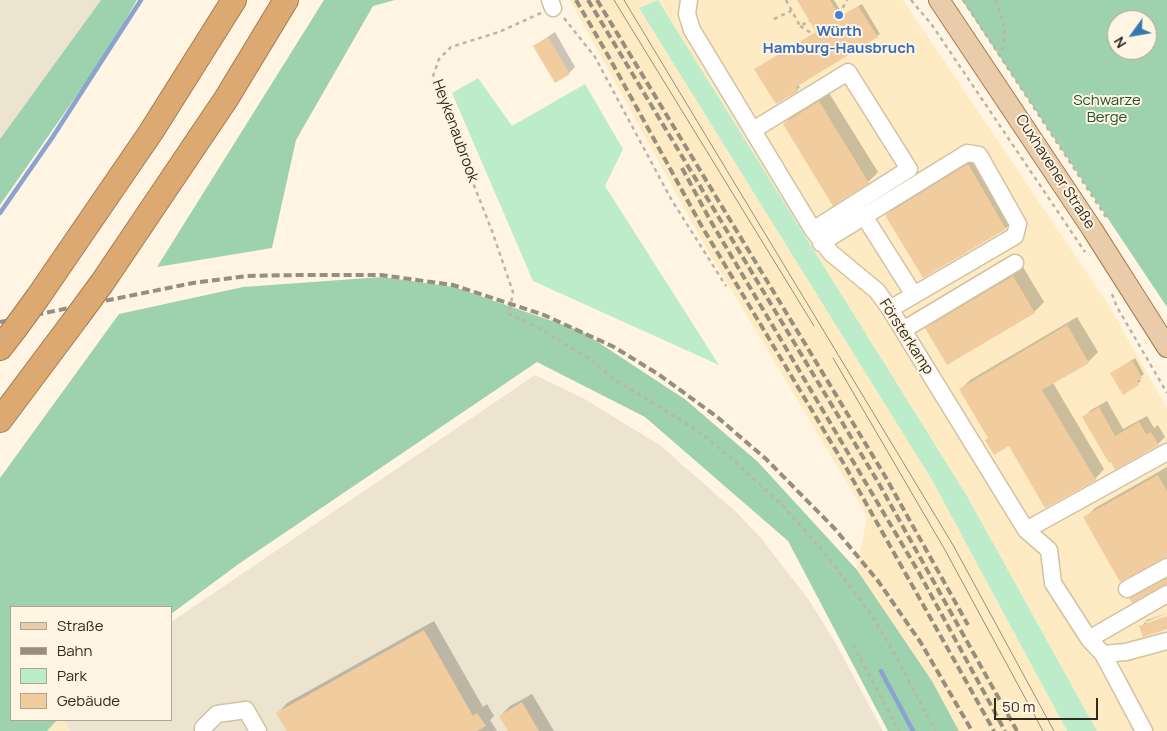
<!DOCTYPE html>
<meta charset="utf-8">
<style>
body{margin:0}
#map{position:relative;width:1167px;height:731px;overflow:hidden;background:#fff5e2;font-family:Manrope,sans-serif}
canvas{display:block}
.legend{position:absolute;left:10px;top:606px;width:162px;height:115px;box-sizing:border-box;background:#fff5e2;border:1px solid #ada494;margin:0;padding:6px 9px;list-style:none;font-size:15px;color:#312b1f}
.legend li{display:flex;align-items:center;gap:10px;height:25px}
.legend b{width:25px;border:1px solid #ada494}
.north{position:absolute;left:1107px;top:10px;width:50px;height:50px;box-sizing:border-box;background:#fff5e2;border:1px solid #ada494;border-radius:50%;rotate:238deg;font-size:14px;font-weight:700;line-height:20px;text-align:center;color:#312b1f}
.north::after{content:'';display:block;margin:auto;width:18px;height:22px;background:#3578ae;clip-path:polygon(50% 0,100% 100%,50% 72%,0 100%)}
.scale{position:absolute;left:994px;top:698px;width:104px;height:22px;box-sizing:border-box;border:2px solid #312b1f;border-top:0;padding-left:6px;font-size:15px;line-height:18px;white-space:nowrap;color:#312b1f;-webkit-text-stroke:4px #fff5e2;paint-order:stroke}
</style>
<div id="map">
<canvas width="1167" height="731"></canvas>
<ul class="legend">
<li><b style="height:6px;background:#eacbaa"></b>Straße</li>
<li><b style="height:6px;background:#968e7e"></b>Bahn</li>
<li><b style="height:14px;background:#bdeccb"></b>Park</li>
<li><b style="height:14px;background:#f1cc9e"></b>Gebäude</li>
</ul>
<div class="north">N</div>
<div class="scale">50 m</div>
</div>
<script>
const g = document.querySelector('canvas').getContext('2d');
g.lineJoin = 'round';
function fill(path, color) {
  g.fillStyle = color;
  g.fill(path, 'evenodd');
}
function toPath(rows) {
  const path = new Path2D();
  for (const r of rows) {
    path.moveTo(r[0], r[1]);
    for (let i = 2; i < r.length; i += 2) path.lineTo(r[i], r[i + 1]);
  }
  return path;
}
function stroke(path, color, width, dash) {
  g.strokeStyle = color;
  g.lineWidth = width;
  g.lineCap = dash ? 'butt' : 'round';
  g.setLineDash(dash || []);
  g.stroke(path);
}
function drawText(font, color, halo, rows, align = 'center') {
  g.font = font + ' Manrope,sans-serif';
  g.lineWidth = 4;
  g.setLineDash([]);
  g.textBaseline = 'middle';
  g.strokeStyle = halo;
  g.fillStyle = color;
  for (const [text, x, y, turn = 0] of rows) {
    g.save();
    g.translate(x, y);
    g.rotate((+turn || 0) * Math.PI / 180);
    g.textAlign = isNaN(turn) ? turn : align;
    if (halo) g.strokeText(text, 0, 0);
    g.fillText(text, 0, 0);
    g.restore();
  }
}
fill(toPath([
 [570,0,657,0,639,8,932,480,1067,731,959,731,932,681,857,570,867,516,702,241],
 [658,0,903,0,1108,304,1167,408,1167,731,1097,731,967,496],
 [57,720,64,720,70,731,47,731]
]), '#feebc3');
fill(toPath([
 [0,0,101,0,0,139],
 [535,375,583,398,661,446,734,510,760,537,809,600,836,644,883,731,70,731,64,720,171,720,171,622]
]), '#ede4cf');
fill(toPath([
 [658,0,967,496,1097,731,1067,731,932,480,639,8],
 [478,78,512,126,585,84,623,149,605,186,719,365,533,281,452,93]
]), '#bdeccb');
fill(toPath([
 [101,0,137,0,105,55,0,205,0,139],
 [324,0,395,0,373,6,296,140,272,248,157,267],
 [962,0,1167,0,1167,307],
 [1117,20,1147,20,1147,50,1117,50],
 [382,277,454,287,581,331,686,400,758,462,857,570,932,681,959,731,888,731,788,541,645,417,537,362,240,563,171,614,171,607,11,607,11,720,57,720,47,731,0,731,0,478,119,314,243,287]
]), '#9ed2ae');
fill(toPath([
 [798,0,834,0,843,15,862,4,880,34,798,84,800,87,797,90,776,103,817,31],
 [555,32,575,67,569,73,534,46],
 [829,93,878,172,868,182,784,124,794,114],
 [978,155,1015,219,1006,228,887,215,896,206],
 [1023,267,1044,302,1034,312,927,329,936,319],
 [1077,317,1098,352,1088,362,1053,383,1104,469,1095,479,989,437,961,389,970,380],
 [1135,358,1144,374,1139,378,1141,381,1124,393,1112,373],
 [1107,401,1123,429,1147,416,1154,428,1158,425,1165,437,1158,444,1115,468,1084,417,1091,410],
 [1167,467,1167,556,1085,518,1095,508],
 [1167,575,1167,584,1162,584,1131,599,1140,589],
 [1167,613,1146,622,1146,625,1167,617,1167,628,1141,627,1147,620],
 [434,621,483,707,487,704,494,716,490,720,497,731,288,731,278,713,287,703],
 [532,694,554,731,509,731,500,716,510,706]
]), '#0003');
stroke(toPath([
 [0,213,52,138,141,0],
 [881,671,913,731]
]), '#8ba3d1', 4.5);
fill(toPath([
 [797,0,830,0,840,17,858,6,878,37,796,87,798,91,776,104,754,69,816,32],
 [548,37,570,74,555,83,533,46],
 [819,101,869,183,833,206,783,124],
 [968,164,1006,229,923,278,885,215],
 [1013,276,1035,313,947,365,925,328],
 [1067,325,1089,363,1042,390,1096,480,1045,508,1009,446,994,455,985,440,988,438,959,389],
 [1132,360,1142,378,1137,381,1139,385,1123,395,1110,373],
 [1099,407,1115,436,1139,422,1146,434,1151,432,1159,445,1115,470,1111,462,1109,463,1082,417],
 [1158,475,1167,491,1167,557,1120,582,1083,517],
 [1167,578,1167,584,1132,603,1129,598],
 [1167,616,1167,629,1143,637,1139,626],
 [424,630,473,716,477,713,486,726,477,731,287,731,276,713],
 [522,702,539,731,508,731,499,716]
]), '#f1cc9e');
const minor = toPath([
 [550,0,553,8],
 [689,0,687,14,692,30,813,230,831,253,877,291,890,309,1026,530,1049,550,1053,583,1089,639,1103,654,1144,731],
 [753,130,848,72,909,169,813,230],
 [864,216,914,295],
 [821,243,967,153,979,155,1018,224,1015,236,890,309],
 [903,330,1015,263],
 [1026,530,1167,452],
 [1127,589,1167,567],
 [1089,639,1167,594],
 [1103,654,1126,652,1167,641],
 [203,731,203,728,217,714,246,710,258,731]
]);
const major = toPath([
 [939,0,1092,229,1167,347]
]);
const highway = toPath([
 [102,283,226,99,286,0],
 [38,297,151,132,234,0],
 [0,348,14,330],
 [0,420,77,317]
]);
stroke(minor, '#d1c2a3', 19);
stroke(major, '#a07d55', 22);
stroke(highway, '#a07d55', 26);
stroke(toPath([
 [786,0,800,26,810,21],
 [911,0,932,25,1085,252],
 [963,0,1108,220],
 [996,0,1005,30,1003,48,998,54],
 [541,13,499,32,451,47,439,59,432,79,492,231,513,292,509,314,539,328,591,360,611,377,701,433,731,458,784,507,823,551,870,613,895,654,935,731],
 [839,15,847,0],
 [564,18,595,57,671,199,726,286],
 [774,19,791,11],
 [800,26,813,34],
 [1112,294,1117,307,1167,393],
 [853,645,899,731]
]), '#bdb5a4', 2.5, [4, 4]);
stroke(minor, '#fff', 16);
stroke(major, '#eacbaa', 20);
stroke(highway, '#dca972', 24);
stroke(toPath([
 [614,0,814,326],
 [624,0,953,545,1054,731],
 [833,358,945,550,1043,731]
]), '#968e7e', 1);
stroke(toPath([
 [576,0,610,59,701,225,844,464,994,731],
 [588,0,878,482,1017,731],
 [597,0,885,476,968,625],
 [682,168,710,220,918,571,1005,731],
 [0,322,193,283,247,276,299,275,381,275,453,285,544,315,614,347,658,374,716,416,766,459,835,529,878,581,921,643,972,731]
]), '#968e7e', 4, [8, 4]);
const highwayBridge = toPath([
 [77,317,102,283],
 [14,330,38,297]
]);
stroke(highwayBridge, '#a07d55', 26, []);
stroke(highwayBridge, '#dca972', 24);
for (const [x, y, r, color] of [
 [839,15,5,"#3f7fe0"]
]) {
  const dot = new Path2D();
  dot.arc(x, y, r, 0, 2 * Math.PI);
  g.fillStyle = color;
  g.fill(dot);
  stroke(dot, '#fff5e2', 2);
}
drawText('bold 15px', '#366cbe', '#fff5e2', [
 ["Würth",839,32],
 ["Hamburg-Hausbruch",839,49]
]);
drawText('15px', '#1a5432', '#fff5e2', [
 ["Schwarze",1107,101],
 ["Berge",1107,118]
]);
drawText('15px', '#312b1f', '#fff5e2', [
 ["Heykenaubrook",455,131,70],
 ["Cuxhavener Straße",1055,172,57],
 ["Försterkamp",906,337,57]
]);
</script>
